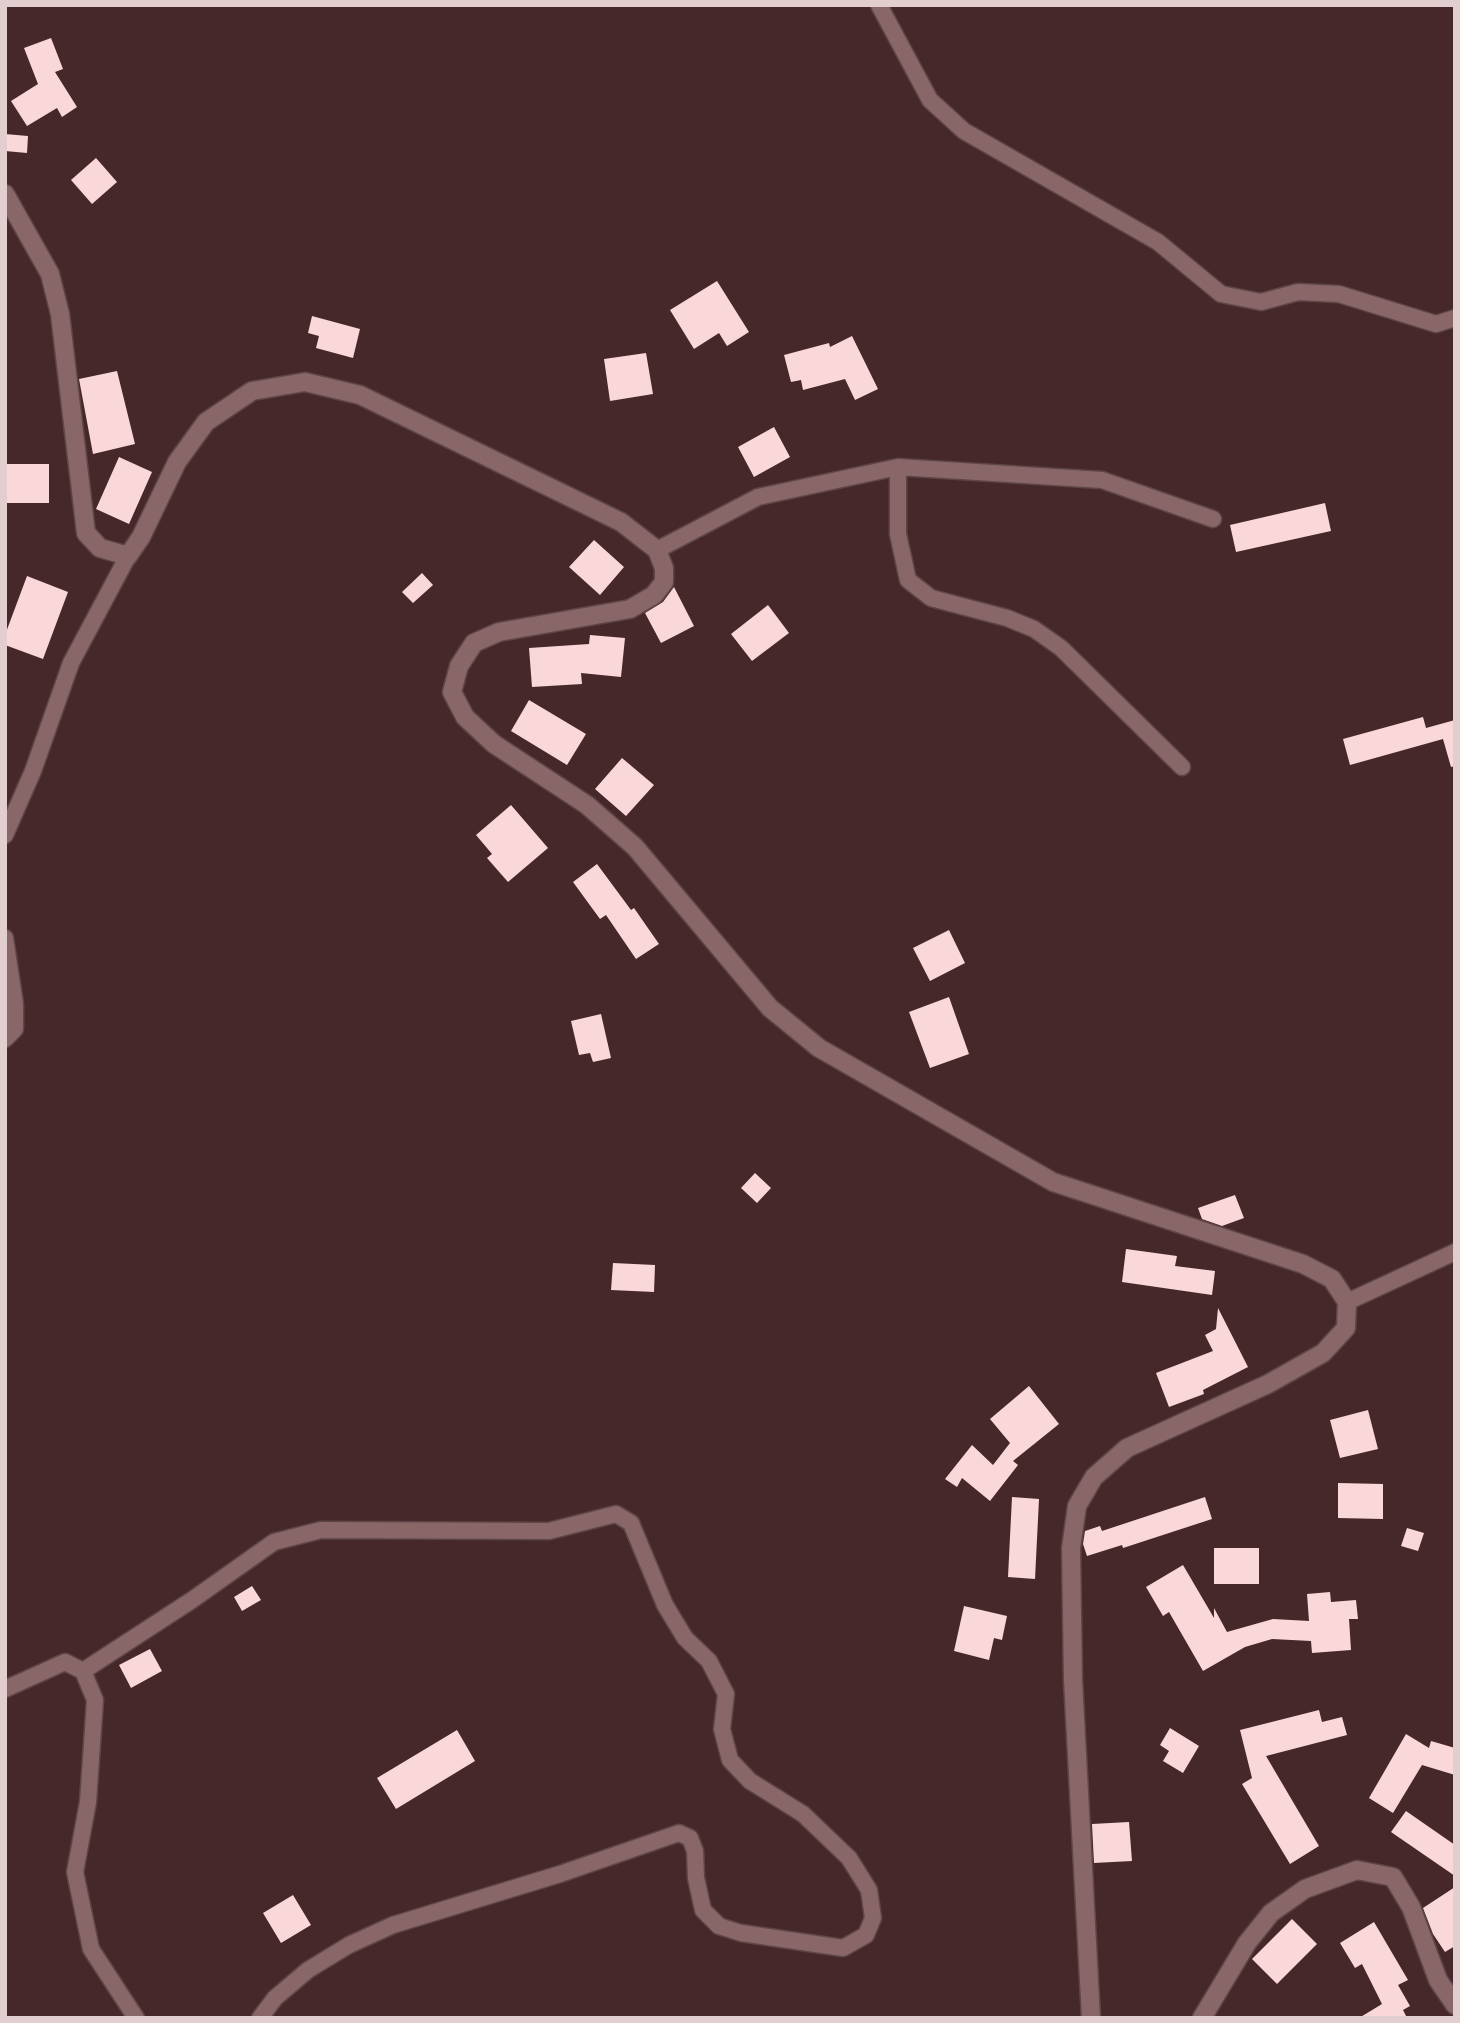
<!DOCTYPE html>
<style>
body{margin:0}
#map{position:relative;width:1460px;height:2023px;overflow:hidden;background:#46282b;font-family:Lato,sans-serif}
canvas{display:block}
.frame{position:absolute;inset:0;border:7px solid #e2cecf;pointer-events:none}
</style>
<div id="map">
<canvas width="1460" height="2023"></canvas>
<div class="frame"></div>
</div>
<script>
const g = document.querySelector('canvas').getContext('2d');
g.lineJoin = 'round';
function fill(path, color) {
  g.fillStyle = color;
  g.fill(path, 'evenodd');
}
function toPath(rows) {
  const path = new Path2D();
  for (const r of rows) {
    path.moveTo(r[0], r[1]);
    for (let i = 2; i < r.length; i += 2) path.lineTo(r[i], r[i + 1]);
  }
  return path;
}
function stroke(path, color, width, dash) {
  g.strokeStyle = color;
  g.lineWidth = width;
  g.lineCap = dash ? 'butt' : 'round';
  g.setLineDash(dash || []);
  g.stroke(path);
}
fill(toPath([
 [51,38,63,69,55,72,77,107,62,117,57,108,27,126,11,101,38,84,24,48],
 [5,134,28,136,27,153,5,151],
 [96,158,117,182,92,204,71,180],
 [717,281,749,332,727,346,719,333,694,349,670,310],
 [312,316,360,329,353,358,316,348,319,336,308,333],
 [852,336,878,389,855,400,845,379,803,390,801,380,791,382,784,355,829,343,830,347],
 [646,353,653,394,610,401,604,359],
 [117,371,135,444,93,454,79,379],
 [774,427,790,457,754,477,738,447],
 [119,457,152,472,129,524,96,509],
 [5,464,49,464,49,503,5,503],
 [1325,503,1331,531,1236,552,1230,525],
 [594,540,624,567,600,595,569,567],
 [422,573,433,585,413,603,402,592],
 [27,576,68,592,43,659,5,645,5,635],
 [674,587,694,626,661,643,645,613,663,602],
 [768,605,789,633,752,661,731,634],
 [590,635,625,638,621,677,581,673,582,684,532,687,529,648,589,644],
 [529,700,586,734,567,765,511,731],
 [1423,717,1426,728,1455,720,1455,766,1451,767,1443,739,1350,765,1343,739],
 [622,758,654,785,626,816,595,789],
 [511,805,548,848,508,882,487,858,492,854,476,835],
 [597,864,631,910,634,908,659,944,636,959,606,915,600,919,573,882],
 [949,930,965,963,930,981,913,948],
 [949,997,969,1054,930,1068,909,1012],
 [601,1014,611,1058,593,1062,590,1053,579,1055,571,1021],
 [755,1173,771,1188,757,1203,741,1188],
 [1235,1195,1244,1218,1222,1226,1202,1219,1198,1208],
 [1126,1249,1177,1256,1175,1266,1215,1271,1212,1295,1122,1282],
 [613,1263,655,1265,654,1292,611,1290],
 [1218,1308,1248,1367,1203,1390,1204,1394,1169,1407,1156,1373,1213,1351,1205,1335,1216,1329],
 [1029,1386,1059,1424,1013,1461,1018,1465,990,1501,962,1478,957,1487,945,1479,972,1445,993,1465,1010,1443,990,1419],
 [1368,1410,1378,1449,1340,1458,1330,1420],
 [1338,1483,1383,1484,1383,1519,1338,1518],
 [1012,1497,1039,1499,1035,1579,1008,1577],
 [1205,1497,1212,1519,1123,1548,1122,1545,1087,1556,1083,1544,1085,1531,1100,1526,1102,1531],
 [1407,1528,1424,1533,1418,1551,1401,1546],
 [1214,1548,1259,1548,1259,1584,1214,1584],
 [1183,1565,1214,1618,1214,1608,1227,1632,1273,1619,1309,1621,1307,1594,1330,1592,1331,1602,1356,1600,1358,1619,1349,1619,1351,1650,1312,1653,1311,1641,1272,1639,1245,1647,1203,1671,1169,1612,1163,1616,1146,1587],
 [252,1586,261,1600,242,1611,234,1597],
 [964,1606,1007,1616,1002,1640,994,1638,989,1660,954,1651],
 [150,1649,162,1671,131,1688,119,1665],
 [1319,1710,1322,1722,1342,1717,1347,1735,1266,1756,1319,1846,1290,1864,1242,1784,1252,1778,1240,1730],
 [1170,1728,1199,1746,1183,1773,1163,1761,1169,1751,1160,1745],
 [457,1730,475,1761,396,1809,377,1778],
 [1406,1734,1429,1748,1431,1741,1455,1748,1455,1775,1422,1765,1393,1813,1369,1798],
 [1406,1811,1455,1845,1455,1876,1391,1832],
 [1129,1822,1132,1861,1094,1863,1092,1824],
 [1455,1887,1455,1946,1445,1952,1433,1934,1423,1908],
 [293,1895,311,1925,281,1943,263,1913],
 [1292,1919,1317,1944,1277,1984,1252,1959],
 [1374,1922,1408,1980,1398,1985,1410,2006,1403,2010,1407,2018,1359,2018,1382,2004,1362,1964,1355,1968,1340,1943]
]), '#fad8da');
const street = toPath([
 [879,5,930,100,964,131,1158,242,1221,294,1261,302,1298,292,1339,294,1436,324,1455,318],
 [898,467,898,534,908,580,931,598,1007,618,1034,629,1061,648,1182,767],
 [657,550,758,497,898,467,1102,480,1213,519],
 [5,835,33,771,71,663,128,556],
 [5,938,15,1004,15,1029,5,1039],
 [1347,1302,1455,1252],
 [83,1671,192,1600,274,1542,321,1530,549,1531,616,1514,631,1523,665,1605,685,1638,709,1661,726,1694,722,1729,730,1760,750,1781,803,1814,849,1858,869,1890,873,1918,866,1935,843,1948,741,1933,719,1926,703,1910,696,1878,695,1851,690,1838,679,1833,560,1874,393,1925,349,1945,308,1970,275,1998,260,2018],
 [5,1689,65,1662,83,1671,95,1700,88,1802,75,1872,91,1949,136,2018]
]);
const secondary = toPath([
 [5,194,50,274,60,314,86,533,100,548,128,556,141,537,177,462,206,422,252,391,305,382,360,395,621,522,657,550,664,568,664,582,654,595,630,609,499,632,474,643,459,666,452,692,465,717,494,744,587,805,635,847,770,1008,819,1048,1053,1182,1303,1264,1332,1279,1347,1302,1346,1328,1323,1353,1268,1384,1127,1448,1094,1477,1077,1506,1071,1548,1073,1680,1091,2018],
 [1202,2018,1247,1943,1271,1913,1305,1889,1357,1870,1393,1877,1411,1907,1438,1980,1455,2005]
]);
stroke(street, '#5e4548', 19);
stroke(secondary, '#5e4548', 21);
stroke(street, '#896668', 16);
stroke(secondary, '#896668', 18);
</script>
